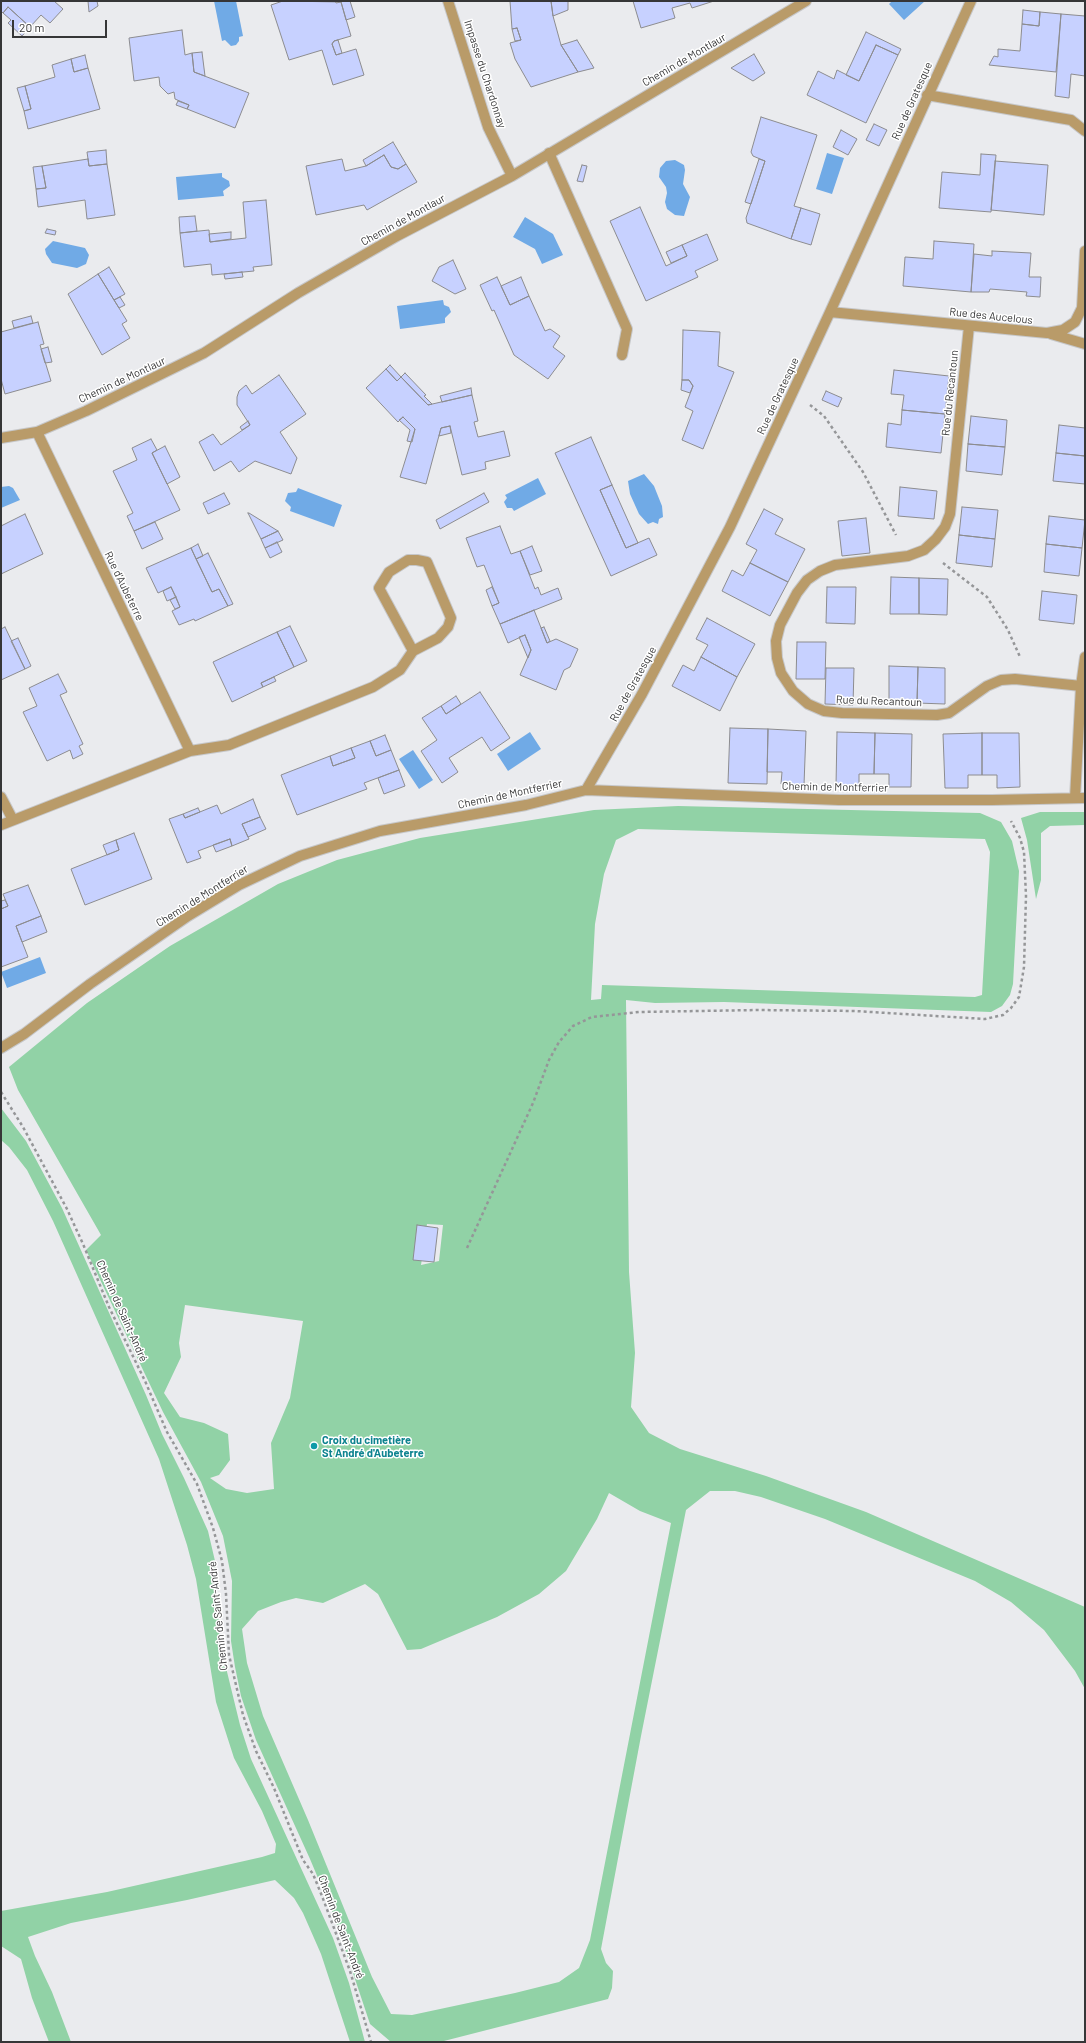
<!DOCTYPE html>
<meta charset="utf-8">
<style>
body{margin:0}
#map{position:relative;width:1086px;height:2043px;overflow:hidden;background:#eaebee;font-family:Barlow,sans-serif}
canvas{display:block}
.frame{position:absolute;inset:0;border:2px solid #363637;pointer-events:none}
.scale{position:absolute;left:12px;top:20px;width:95px;height:18px;box-sizing:border-box;border:2px solid #363637;border-top:0;padding-left:5px;font-size:12px;line-height:14px;white-space:nowrap;color:#363637;-webkit-text-stroke:3px #fff;paint-order:stroke}
</style>
<div id="map">
<canvas width="1086" height="2043"></canvas>
<div class="frame"></div>
<div class="scale">20 m</div>
</div>
<script>
const g = document.querySelector('canvas').getContext('2d');
g.lineJoin = 'round';
function fill(path, color) {
  g.fillStyle = color;
  g.fill(path, 'evenodd');
}
function toPath(rows) {
  const path = new Path2D();
  for (const r of rows) {
    path.moveTo(r[0], r[1]);
    for (let i = 2; i < r.length; i += 2) path.lineTo(r[i], r[i + 1]);
  }
  return path;
}
function stroke(path, color, width, dash) {
  g.strokeStyle = color;
  g.lineWidth = width;
  g.lineCap = dash ? 'butt' : 'round';
  g.setLineDash(dash || []);
  g.stroke(path);
}
function drawText(font, color, halo, rows, align = 'center') {
  g.font = font + ' Barlow,sans-serif';
  g.lineWidth = 3;
  g.setLineDash([]);
  g.textBaseline = 'middle';
  g.strokeStyle = halo;
  g.fillStyle = color;
  for (const [text, x, y, turn = 0] of rows) {
    g.save();
    g.translate(x, y);
    g.rotate((+turn || 0) * Math.PI / 180);
    g.textAlign = isNaN(turn) ? turn : align;
    if (halo) g.strokeText(text, 0, 0);
    g.fillText(text, 0, 0);
    g.restore();
  }
}
fill(toPath([
 [678,806,980,813,1001,822,1012,841,1019,871,1013,984,1010,995,1002,1006,991,1012,724,1002,655,1003,626,1000,629,1272,635,1353,631,1407,649,1433,680,1449,766,1476,866,1512,1085,1607,1085,1689,1075,1671,1044,1630,1011,1602,975,1581,825,1519,761,1497,735,1491,710,1491,686,1510,641,1736,601,1949,606,1963,613,1971,612,1988,608,1999,440,2042,391,2042,370,2024,334,1916,310,1859,256,1740,241,1696,235,1667,231,1641,232,1581,223,1536,201,1482,163,1412,86,1250,101,1235,18,1090,9,1067,87,1003,170,946,278,884,337,860,420,838,594,810],
 [638,829,985,839,990,852,982,995,975,997,602,985,601,999,591,1000,595,924,604,874,616,840],
 [427,1224,443,1225,439,1261,421,1265],
 [185,1305,303,1321,290,1398,271,1443,274,1489,247,1493,226,1489,210,1478,219,1475,230,1460,228,1434,204,1423,180,1417,164,1393,181,1357,179,1343],
 [609,1493,640,1511,671,1523,590,1940,579,1968,559,1982,515,1993,412,2015,391,2014,372,1977,308,1820,263,1716,247,1663,242,1629,258,1611,281,1602,296,1598,323,1603,365,1584,378,1594,407,1650,421,1649,497,1617,539,1594,566,1571,597,1519],
 [1040,812,1085,812,1085,825,1050,826,1041,833,1041,880,1036,899,1027,840,1021,818],
 [1,1108,26,1141,62,1208,146,1395,162,1434,184,1478,208,1531,215,1561,220,1643,240,1725,251,1759,333,1938,349,1983,365,2042,350,2042,321,1954,303,1913,294,1898,275,1880,187,1900,71,1923,28,1937,35,1956,52,1992,71,2042,49,2042,32,1998,21,1959,1,1946,1,1911,107,1892,262,1857,275,1853,276,1844,262,1811,234,1758,216,1702,196,1579,187,1545,159,1459,53,1221,27,1170,9,1147,1,1140]
]), '#91d2a6');
fill(toPath([
 [214,1,236,1,243,36,239,37,239,41,236,45,231,46,225,40,222,41],
 [892,1,925,1,904,20,889,4],
 [827,153,844,158,832,194,816,189],
 [675,160,684,165,685,170,683,184,690,197,684,216,675,215,667,209,665,202,667,193,666,187,659,177,660,168,666,161],
 [222,173,222,177,229,181,230,186,223,191,224,196,178,200,176,177],
 [525,217,553,234,563,255,542,264,535,249,513,237],
 [53,241,85,248,89,255,86,264,77,268,52,263,46,254,45,249],
 [443,300,444,305,449,307,451,312,445,318,445,323,400,329,397,306],
 [644,474,654,486,662,506,663,517,659,519,658,524,653,522,648,524,639,514,630,494,628,481],
 [538,478,546,494,514,511,512,508,507,508,504,502,507,498,505,495],
 [9,486,13,488,20,500,1,508,1,487],
 [298,488,342,505,334,527,290,511,291,507,285,501,288,493,296,492],
 [530,732,541,749,508,771,497,754],
 [413,750,433,780,419,789,399,759],
 [40,957,46,973,7,988,1,972]
]), '#70aae6');
const building = toPath([
 [1,1,54,1,63,9,50,23,41,15,30,27,8,7,3,13,1,11,1,1],
 [88,1,97,1,98,6,89,12,88,1],
 [283,1,341,2,351,36,334,41,332,44,336,55,356,49,364,75,333,85,322,50,289,60,271,5,283,1],
 [335,1,350,1,355,17,346,20,341,2,336,3,335,1],
 [510,1,551,1,553,16,561,45,578,72,531,87,515,59,510,43,521,40,517,28,512,29,510,1],
 [551,1,568,1,568,10,553,16,551,1],
 [633,1,714,1,692,8,690,3,672,8,675,18,641,28,633,1],
 [8,7,30,27,22,36,8,23,11,20,3,13,8,7],
 [1023,10,1040,12,1039,26,1022,24,1023,10],
 [1040,12,1061,14,1056,72,989,65,994,56,998,57,998,49,1020,51,1022,24,1039,26,1040,12],
 [1061,14,1085,16,1085,76,1071,74,1069,98,1055,96,1061,14],
 [517,28,521,40,515,41,512,29,517,28],
 [182,30,185,55,192,53,194,72,249,93,235,128,187,109,189,105,175,99,174,92,168,94,160,86,159,77,134,81,129,38,182,30],
 [866,32,901,49,898,55,876,45,859,81,846,75,866,32],
 [338,40,342,53,336,55,332,44,334,41,338,40],
 [577,40,594,68,578,72,561,45,577,40],
 [876,45,898,55,866,123,807,95,818,71,834,79,837,70,859,81,876,45],
 [202,52,205,76,194,72,192,53,202,52],
 [754,54,765,73,753,81,731,68,754,54],
 [85,55,88,68,74,72,71,59,85,55],
 [71,59,74,72,88,68,100,109,28,129,24,111,31,109,25,86,55,77,52,65,71,59],
 [25,86,31,109,24,111,17,88,25,86],
 [178,101,189,105,187,109,176,105,178,101],
 [761,117,817,135,794,206,801,208,791,239,747,223,746,218,765,161,753,156,751,152,761,117],
 [874,124,887,130,879,146,866,140,874,124],
 [841,130,857,139,848,155,833,147,841,130],
 [393,142,406,164,398,169,391,167,384,155,366,166,363,160,393,142],
 [106,150,107,164,89,166,87,152,106,150],
 [981,154,996,155,991,212,939,208,942,172,980,175,981,154],
 [384,155,391,167,398,169,406,164,417,182,367,210,364,205,316,215,306,166,342,159,345,171,366,166,384,155],
 [88,159,89,166,107,164,115,215,87,219,85,200,38,207,36,189,46,188,42,166,88,159],
 [759,159,765,161,751,204,745,202,759,159],
 [995,161,1048,165,1044,215,991,210,995,161],
 [582,165,587,166,583,182,577,181,582,165],
 [42,166,46,188,36,189,33,167,42,166],
 [266,200,272,265,253,267,254,271,212,275,211,264,184,267,180,233,209,230,210,242,246,238,243,202,266,200],
 [640,207,666,266,687,256,682,245,707,234,718,260,695,271,698,277,646,301,610,221,640,207],
 [801,208,820,214,811,245,791,239,801,208],
 [195,216,197,231,180,233,179,217,195,216],
 [47,229,56,231,55,235,45,233,47,229],
 [231,232,231,239,210,242,209,234,231,232],
 [934,241,974,244,971,292,903,286,905,257,933,259,934,241],
 [682,245,687,256,671,263,666,252,682,245],
 [992,251,1031,253,1029,277,1041,277,1040,297,1026,296,1027,292,990,289,989,292,971,292,974,254,992,256,992,251],
 [453,260,466,289,455,294,432,281,439,267,453,260],
 [109,267,125,294,114,300,98,274,109,267],
 [242,272,243,277,225,279,224,274,242,272],
 [98,274,127,321,122,324,130,338,102,355,68,294,98,274],
 [497,277,510,305,529,296,545,331,550,329,560,336,553,347,565,356,548,379,514,355,494,310,492,311,480,285,497,277],
 [521,277,529,296,510,305,501,286,521,277],
 [120,297,125,305,119,308,114,300,120,297],
 [31,316,33,323,14,328,12,321,31,316],
 [38,322,44,344,40,345,51,381,5,394,1,379,1,332,38,322],
 [683,330,720,332,718,366,734,372,703,449,682,440,693,411,685,407,693,386,689,380,682,380,683,330],
 [48,347,52,362,45,363,41,349,48,347],
 [390,365,401,377,397,381,386,369,390,365],
 [386,369,397,381,401,377,428,405,472,395,478,421,474,422,478,437,504,431,510,456,485,462,486,469,462,475,450,426,441,428,426,484,400,477,415,429,403,417,398,422,366,388,386,369],
 [894,370,949,376,945,414,902,410,904,395,891,394,894,370],
 [405,373,426,395,424,396,432,404,428,405,401,377,405,373],
 [279,375,306,414,280,432,297,458,291,474,255,461,239,472,231,461,214,471,199,442,213,434,221,445,250,425,237,405,237,397,239,391,246,385,252,394,279,375],
 [682,380,689,380,693,386,690,393,681,390,682,380],
 [471,388,472,395,442,402,440,396,471,388],
 [826,391,842,398,838,407,822,400,826,391],
 [902,410,945,414,941,453,886,447,888,423,901,425,902,410],
 [971,416,1007,420,1005,447,968,444,971,416],
 [403,417,415,429,412,442,407,441,410,430,399,420,403,417],
 [248,421,250,425,242,430,240,427,248,421],
 [1059,425,1085,428,1085,456,1056,453,1059,425],
 [450,426,451,433,439,436,441,428,450,426],
 [591,437,612,485,600,490,626,548,649,538,657,555,611,576,555,453,591,437],
 [151,439,157,450,152,453,180,510,134,531,127,516,133,513,113,471,137,460,132,448,151,439],
 [968,444,1005,447,1002,475,966,471,968,444],
 [165,446,180,477,167,484,152,453,165,446],
 [1056,453,1085,456,1085,484,1053,481,1056,453],
 [612,485,638,543,626,548,600,490,612,485],
 [900,487,937,491,934,519,898,516,900,487],
 [224,493,230,504,208,514,203,503,224,493],
 [484,493,489,502,440,529,436,520,484,493],
 [962,507,998,510,995,539,959,535,962,507],
 [764,509,783,519,775,534,805,549,788,582,750,563,757,550,746,544,764,509],
 [248,513,249,513,278,531,261,539,248,513],
 [25,514,43,554,1,574,1,526,25,514],
 [1049,516,1085,520,1082,548,1046,544,1049,516],
 [866,518,870,553,842,556,838,521,866,518],
 [155,522,163,539,142,549,134,531,155,522],
 [500,526,511,554,520,551,535,589,538,587,541,595,558,588,562,599,500,624,492,606,499,603,484,565,477,567,466,538,500,526],
 [278,531,283,540,265,548,261,539,278,531],
 [959,535,995,539,992,567,956,563,959,535],
 [277,542,282,552,270,558,265,548,277,542],
 [198,544,203,556,196,559,191,548,198,544],
 [1046,544,1082,548,1079,576,1044,572,1046,544],
 [532,546,542,571,530,575,520,551,532,546],
 [191,548,212,592,219,589,228,606,195,621,194,619,179,625,172,611,180,607,171,587,158,593,146,568,191,548],
 [208,553,233,604,228,606,219,589,212,592,196,559,208,553],
 [750,563,788,582,770,616,722,591,732,570,743,576,750,563],
 [891,577,919,578,919,614,890,614,891,577],
 [919,578,948,579,947,615,919,614,919,578],
 [171,587,176,597,167,601,163,591,171,587],
 [492,587,499,603,492,606,486,590,492,587],
 [827,587,856,587,855,624,826,623,827,587],
 [1042,591,1077,595,1074,624,1039,620,1042,591],
 [176,597,180,607,175,609,170,600,176,597],
 [534,610,547,643,556,639,578,649,570,667,564,670,556,690,520,675,531,650,525,635,508,643,500,624,534,610],
 [707,618,755,644,737,677,701,657,708,645,696,639,707,618],
 [290,626,307,661,294,667,277,632,290,626],
 [5,627,25,669,1,680,1,629,5,627],
 [544,627,550,641,547,643,541,628,544,627],
 [277,632,294,667,261,683,263,687,232,702,213,662,277,632],
 [525,635,531,650,528,658,519,637,525,635],
 [18,638,31,666,25,669,11,641,18,638],
 [797,642,826,642,825,679,796,679,797,642],
 [701,657,737,677,720,711,672,686,683,665,694,671,701,657],
 [889,666,918,667,917,703,889,702,889,666],
 [918,667,945,668,945,704,917,703,918,667],
 [826,668,854,668,853,705,825,704,826,668],
 [58,674,67,692,60,695,83,744,79,746,83,754,73,759,70,750,47,761,23,712,37,706,29,688,58,674],
 [274,677,276,681,263,687,261,683,274,677],
 [480,692,510,738,491,751,482,737,449,758,458,772,442,783,421,751,437,740,422,718,441,706,446,714,480,692],
 [456,696,461,704,446,714,441,706,456,696],
 [730,728,768,729,767,784,728,783,730,728],
 [768,729,806,731,804,785,781,784,782,772,767,772,768,729],
 [837,732,875,733,874,774,859,774,859,787,836,786,837,732],
 [875,733,912,734,911,787,889,787,889,774,874,774,875,733],
 [982,733,982,775,968,775,968,788,945,788,943,734,982,733],
 [982,733,1019,733,1020,787,997,788,997,775,982,775,982,733],
 [385,735,391,750,376,756,370,741,385,735],
 [370,741,376,756,391,750,399,770,364,783,367,789,297,815,281,775,330,756,333,766,355,758,351,748,370,741],
 [351,748,355,758,333,766,330,756,351,748],
 [399,770,405,786,384,794,378,778,399,770],
 [253,799,260,817,242,824,249,839,232,846,230,839,198,851,201,858,187,863,169,819,183,814,185,818,217,805,221,814,253,799],
 [198,808,200,812,185,818,183,814,198,808],
 [260,817,266,829,248,837,242,824,260,817],
 [134,833,152,879,85,905,71,869,119,850,116,840,134,833],
 [230,839,232,846,216,852,213,845,230,839],
 [116,840,119,850,107,855,103,845,116,840],
 [28,885,41,916,16,926,28,957,1,967,1,909,8,906,3,894,28,885],
 [5,900,8,906,1,909,1,901,5,900],
 [41,916,47,932,22,942,16,926,41,916],
 [417,1225,438,1228,434,1262,413,1260,417,1225]
]);
fill(building, '#c7d1ff');
stroke(building, '#8c8c8f', 1);
const service = toPath([
 [549,153,627,329,622,355]
]);
const minor = toPath([
 [448,1,488,127,512,176],
 [927,95,1071,120,1085,131],
 [830,312,1047,333,1063,330,1075,322,1082,308,1085,251],
 [969,326,950,514,945,527,936,539,924,550,908,556,835,565,820,571,807,580,797,593,780,625,776,641,777,658,781,673,793,691,808,704,824,711,842,713,937,715,949,713,987,686,1001,680,1015,679,1081,686],
 [1051,334,1085,344],
 [37,432,190,751],
 [1,438,37,432,86,411,204,353,298,293,397,236,512,176,806,1],
 [586,790,642,694,730,527,830,312,971,1],
 [1,797,13,820],
 [1075,798,1081,686,1085,657],
 [1,825,190,751,229,745,373,687,400,670,413,651,438,638,448,627,451,618,427,562,417,560,408,560,389,572,379,588,413,651],
 [1,1048,24,1034,90,984,188,916,239,885,300,856,380,831,526,805,586,790,839,800,992,800,1085,798]
]);
stroke(service, '#c6c7c9', 12);
stroke(minor, '#c6c7c9', 12);
stroke(toPath([
 [810,405,824,416,863,472,896,535],
 [943,563,987,597,1008,630,1020,657],
 [1,1092,23,1127,67,1209,83,1244,109,1307,145,1381,167,1432,197,1484,213,1528,222,1561,226,1594,229,1655,243,1715,256,1751,274,1788,303,1860,313,1874,322,1896,350,1971,371,2042],
 [467,1248,533,1103,549,1060,559,1042,573,1026,592,1017,639,1012,758,1010,855,1011,985,1019,1003,1015,1011,1008,1019,997,1024,967,1026,896,1024,852,1020,838,1011,821]
]), '#959698', 2.5, [3, 3]);
stroke(service, '#b99b69', 10);
stroke(minor, '#b99b69', 10);
for (const [x, y, r, color] of [
 [314,1446,4,"#0f9aa8"]
]) {
  const dot = new Path2D();
  dot.arc(x, y, r, 0, 2 * Math.PI);
  g.fillStyle = color;
  g.fill(dot);
  stroke(dot, '#fff', 1.5);
}
drawText('11px', '#363637', '#fff', [
 ["Chemin de Montlaur",684,60,-30],
 ["Impasse du Chardonnay",485,74,72],
 ["Rue de Gratesque",912,101,-66],
 ["Chemin de Montlaur",403,220,-29],
 ["Rue des Aucelous",991,316,6],
 ["Chemin de Montlaur",122,380,-25],
 ["Rue du Recantoun",950,393,-84],
 ["Rue de Gratesque",778,396,-65],
 ["Rue d'Aubeterre",124,586,64],
 ["Rue de Gratesque",633,684,-61],
 ["Rue du Recantoun",879,701,2],
 ["Chemin de Montferrier",835,787,1],
 ["Chemin de Montferrier",510,794,-12],
 ["Chemin de Montferrier",202,896,-32],
 ["Chemin de Saint-André",122,1311,66],
 ["Chemin de Saint-André",218,1616,-96],
 ["Chemin de Saint-André",341,1927,69]
]);
drawText('bold 11px', '#0d838f', '#fff', [
 ["Croix du cimetière",322,1440],
 ["St André d'Aubeterre",322,1453]
], 'left');
</script>
